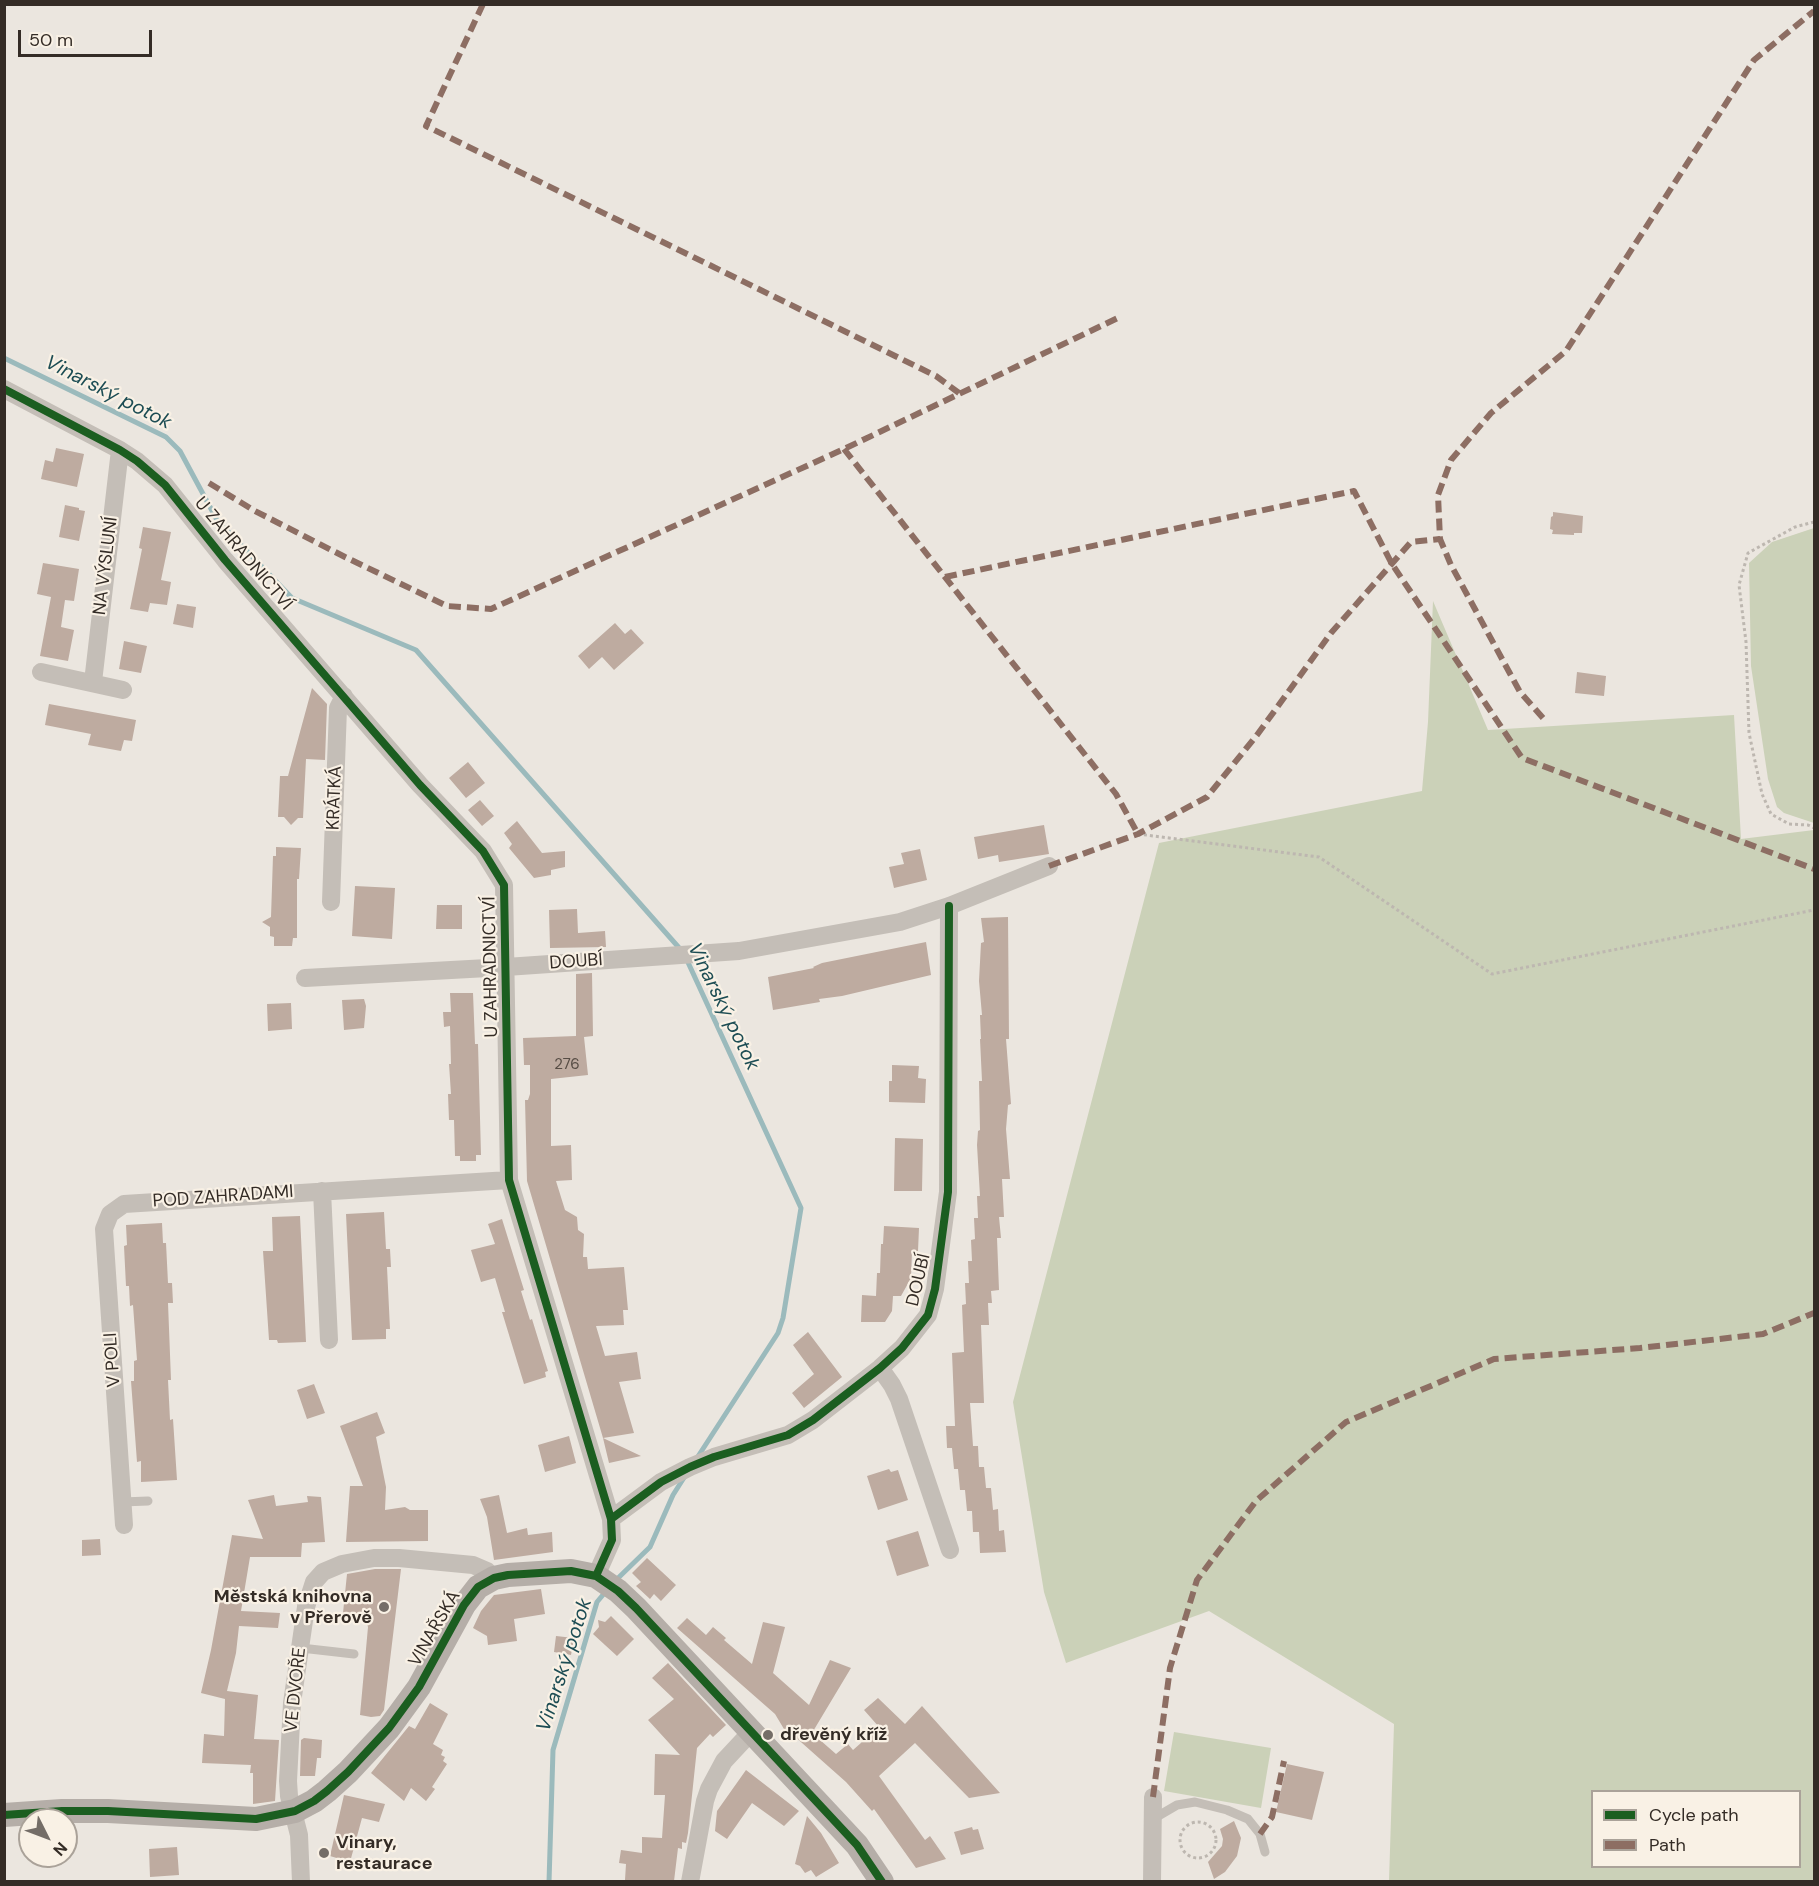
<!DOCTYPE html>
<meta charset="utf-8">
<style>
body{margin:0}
#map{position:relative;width:1819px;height:1886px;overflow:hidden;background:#ebe6df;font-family:"DM Sans",sans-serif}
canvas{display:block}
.frame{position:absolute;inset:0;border:6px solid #342c26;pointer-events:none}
.legend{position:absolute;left:1591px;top:1790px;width:210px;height:78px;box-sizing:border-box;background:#f9f1e5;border:2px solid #aaa299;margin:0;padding:8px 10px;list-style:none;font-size:18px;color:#342c26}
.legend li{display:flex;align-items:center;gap:12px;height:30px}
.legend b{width:30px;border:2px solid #aaa299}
.north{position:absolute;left:18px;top:1808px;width:60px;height:60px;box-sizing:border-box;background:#f9f1e5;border:2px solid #aaa299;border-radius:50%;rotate:132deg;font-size:16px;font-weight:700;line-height:24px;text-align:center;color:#342c26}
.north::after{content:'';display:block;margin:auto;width:21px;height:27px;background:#746d67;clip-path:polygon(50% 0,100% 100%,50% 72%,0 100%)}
.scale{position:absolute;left:18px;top:30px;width:134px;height:27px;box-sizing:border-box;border:3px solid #342c26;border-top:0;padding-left:8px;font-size:18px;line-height:21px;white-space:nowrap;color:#342c26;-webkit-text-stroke:4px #f9f1e5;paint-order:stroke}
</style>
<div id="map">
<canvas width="1819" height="1886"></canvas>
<div class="frame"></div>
<ul class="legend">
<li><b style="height:8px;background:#1b5e20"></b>Cycle path</li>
<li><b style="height:8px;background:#8d6e63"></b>Path</li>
</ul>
<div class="north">N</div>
<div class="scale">50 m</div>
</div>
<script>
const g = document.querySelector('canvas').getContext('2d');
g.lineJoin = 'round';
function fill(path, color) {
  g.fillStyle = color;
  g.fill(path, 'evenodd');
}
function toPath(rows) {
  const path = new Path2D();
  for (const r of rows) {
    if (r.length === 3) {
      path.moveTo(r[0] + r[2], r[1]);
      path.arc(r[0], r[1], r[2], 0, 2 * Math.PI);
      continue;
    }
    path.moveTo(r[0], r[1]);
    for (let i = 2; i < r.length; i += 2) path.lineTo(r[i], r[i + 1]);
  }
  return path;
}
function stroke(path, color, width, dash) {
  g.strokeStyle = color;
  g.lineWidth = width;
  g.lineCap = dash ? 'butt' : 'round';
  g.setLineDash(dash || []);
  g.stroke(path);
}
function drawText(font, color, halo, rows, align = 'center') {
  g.font = font + ' "DM Sans",sans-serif';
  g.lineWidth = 4.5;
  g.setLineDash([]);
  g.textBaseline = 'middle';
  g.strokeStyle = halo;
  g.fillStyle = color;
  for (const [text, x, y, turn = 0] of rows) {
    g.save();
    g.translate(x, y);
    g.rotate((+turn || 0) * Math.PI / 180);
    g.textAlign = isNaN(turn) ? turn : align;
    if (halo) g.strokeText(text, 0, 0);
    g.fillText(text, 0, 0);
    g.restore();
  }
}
fill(toPath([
 [1814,528,1814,823,1784,813,1777,807,1768,779,1751,666,1749,563,1772,542],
 [1433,601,1488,730,1734,715,1741,839,1814,830,1814,1881,1389,1881,1394,1724,1209,1611,1066,1663,1044,1592,1013,1402,1159,843,1422,791,1428,722],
 [1592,1792,1800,1792,1800,1866,1592,1866],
 [1174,1732,1271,1748,1261,1808,1164,1791]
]), '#cbd1b8');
stroke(toPath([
 [4,358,166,437,180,451,217,520,292,598,416,650,681,950],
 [686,958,801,1208,783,1318,778,1333,697,1458],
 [615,1581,650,1547,673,1495,685,1476],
 [549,1882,553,1750,597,1602,607,1590]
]), '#9bbabc', 5);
fill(toPath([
 [56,448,84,454,77,487,41,479,45,460,53,462],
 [65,505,79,508,79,510,85,511,79,541,59,537],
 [1553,512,1583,516,1582,533,1574,533,1574,535,1552,534,1553,530,1550,529,1551,517,1553,516],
 [143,527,171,532,161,580,171,582,167,605,150,603,148,612,130,609,142,549,139,548],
 [43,563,79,569,74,601,65,600,61,627,74,630,68,661,40,656,51,597,37,594],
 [177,604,196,607,193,628,173,624],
 [615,623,625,634,631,629,644,643,614,670,602,657,589,669,578,656],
 [124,641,147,646,141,673,119,669],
 [1577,672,1606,676,1604,696,1575,693],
 [312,688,327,704,325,760,306,759,303,818,298,818,291,825,284,817,278,817,280,776,288,776],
 [49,704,136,720,132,741,124,740,121,751,88,745,91,734,45,725],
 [468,762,485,783,466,798,449,778],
 [480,800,494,816,482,826,468,810],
 [517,821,542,853,565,851,565,867,551,870,551,875,534,878,509,848,512,844,504,833],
 [1044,825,1049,854,999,862,998,855,978,859,974,837],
 [276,847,301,848,299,879,297,879,297,938,293,938,292,946,274,946,274,937,270,936,270,927,262,922,271,917,273,856,276,856],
 [920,849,927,880,894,888,889,867,904,864,901,853],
 [355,886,395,888,392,939,352,936],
 [437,905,462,905,462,929,436,929],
 [577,909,578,933,605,931,606,947,550,948,549,910],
 [1008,917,1009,1039,1006,1039,1011,1104,1008,1105,1006,1129,1010,1179,1002,1179,1004,1217,999,1217,1001,1238,997,1238,999,1290,991,1291,992,1303,988,1303,989,1325,981,1325,984,1403,970,1403,973,1446,978,1446,979,1467,984,1467,986,1488,991,1488,993,1510,998,1509,999,1531,1004,1530,1006,1552,980,1553,979,1532,973,1532,972,1511,967,1511,965,1490,960,1490,958,1469,954,1469,952,1448,947,1448,946,1426,955,1426,952,1353,964,1352,962,1305,966,1304,965,1283,969,1283,968,1261,972,1261,971,1240,975,1239,974,1218,978,1218,977,1196,980,1196,977,1145,978,1131,980,1130,979,1081,982,1081,980,1039,981,1039,980,1015,982,1015,979,981,981,943,984,942,981,918],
 [926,942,931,975,842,996,819,999,820,1002,773,1010,768,977,814,968,813,967,822,963],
 [592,973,593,1036,584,1037,588,1075,551,1079,551,1146,571,1145,572,1180,556,1181,565,1210,577,1217,578,1230,584,1234,583,1257,587,1257,588,1269,624,1267,628,1310,623,1310,624,1325,596,1326,605,1356,637,1352,641,1379,619,1382,634,1433,603,1438,527,1181,525,1100,528,1100,530,1094,530,1065,524,1065,523,1038,576,1036,576,974],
 [450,993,473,993,475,1044,478,1044,481,1155,476,1155,476,1161,460,1161,460,1156,455,1156,454,1120,449,1120,448,1094,451,1094,449,1064,451,1064,450,1026,444,1027,443,1012,451,1012],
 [364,999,366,1006,364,1028,344,1030,342,1000],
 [291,1003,292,1029,268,1031,267,1004],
 [892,1065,919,1066,918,1078,926,1079,925,1103,889,1102,889,1081,892,1081],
 [895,1138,923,1139,922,1191,894,1191],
 [384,1212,386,1249,390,1249,391,1267,387,1267,390,1329,386,1329,386,1339,352,1340,346,1214],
 [300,1216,306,1342,278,1343,277,1340,269,1340,263,1251,273,1251,272,1217],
 [502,1219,524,1290,521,1291,530,1320,532,1319,548,1371,545,1372,546,1377,524,1384,502,1312,505,1312,495,1278,481,1282,471,1250,495,1244,488,1224],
 [162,1223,163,1243,166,1243,168,1283,172,1283,173,1303,168,1303,171,1380,168,1380,170,1420,173,1419,177,1480,141,1482,141,1461,137,1462,131,1381,134,1381,134,1361,137,1360,133,1305,130,1306,129,1286,126,1286,124,1246,127,1245,126,1225],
 [884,1226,919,1228,918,1251,912,1251,911,1278,901,1296,893,1296,892,1311,885,1322,861,1322,862,1295,876,1296,877,1273,880,1273,881,1244,883,1244],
 [808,1332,842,1377,804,1408,792,1393,814,1374,793,1345],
 [314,1384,325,1413,307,1419,297,1390],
 [377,1412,385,1433,376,1437,386,1487,385,1510,405,1507,410,1510,428,1510,428,1541,346,1542,350,1486,363,1486,340,1426],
 [569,1436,576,1463,545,1472,538,1445],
 [603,1438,641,1456,609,1463],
 [889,1469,891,1472,898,1470,908,1500,878,1510,867,1476],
 [274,1495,276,1506,308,1502,307,1496,321,1497,325,1542,302,1543,301,1557,250,1557,241,1611,280,1613,278,1628,239,1626,236,1653,227,1691,258,1695,254,1739,279,1740,275,1801,253,1804,253,1773,250,1773,251,1765,202,1763,204,1734,224,1736,225,1699,201,1693,211,1650,232,1535,263,1539,248,1500],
 [499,1495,507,1533,527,1528,528,1535,552,1532,553,1552,494,1560,487,1517,480,1499],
 [918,1531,929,1566,897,1576,886,1541],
 [100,1539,101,1555,82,1556,82,1540],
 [647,1558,676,1585,661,1601,654,1594,650,1599,636,1586,641,1582,632,1573],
 [375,1569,401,1569,384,1710,380,1716,371,1717,360,1715,368,1627,365,1617,343,1613,347,1574],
 [541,1589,545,1614,514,1619,517,1641,488,1645,487,1636,473,1628,481,1611,494,1595],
 [611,1616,634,1639,617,1656,593,1634,599,1627,598,1620,605,1622],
 [687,1618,706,1635,713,1627,726,1638,724,1640,752,1664,763,1622,785,1627,773,1673,809,1705,830,1660,851,1668,812,1733,836,1754,848,1744,853,1750,879,1727,864,1710,878,1698,905,1724,922,1706,1000,1793,969,1798,915,1743,879,1776,925,1840,930,1836,946,1859,916,1868,874,1809,872,1811,846,1782,793,1735,790,1739,775,1714,677,1628],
 [556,1636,574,1638,571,1655,554,1652],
 [668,1663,726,1725,713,1737,710,1734,697,1748,688,1833,686,1843,682,1842,682,1849,678,1848,674,1881,625,1880,626,1864,619,1863,621,1850,642,1853,642,1837,662,1838,665,1795,654,1795,655,1754,680,1755,648,1720,674,1699,652,1678],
 [430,1703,448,1714,433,1744,443,1750,441,1755,445,1757,443,1761,447,1764,432,1787,435,1789,426,1801,411,1788,404,1801,371,1773,409,1726,415,1729],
 [304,1738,322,1740,321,1758,317,1758,315,1776,300,1776,301,1740],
 [1287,1764,1324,1772,1312,1820,1276,1812],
 [746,1770,799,1811,784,1826,752,1803,727,1839,715,1831,717,1811],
 [344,1795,385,1804,379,1822,362,1818,350,1862,330,1856],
 [807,1816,821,1833,839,1863,816,1877,811,1870,805,1873,800,1866,795,1864],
 [1234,1821,1241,1838,1237,1856,1225,1872,1214,1879,1208,1862,1222,1846,1223,1839,1220,1829],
 [972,1827,973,1830,978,1829,984,1849,961,1855,954,1832],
 [177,1847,179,1875,150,1877,149,1849]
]), '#beaba0');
stroke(toPath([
 [1814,522,1795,527,1748,553,1739,585,1746,642,1749,733,1762,794,1771,814,1789,824,1808,825,1814,828],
 [1138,834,1319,857,1492,974,1814,910],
 [1198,1840,18]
]), '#bdb7b0', 3, [3, 3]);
stroke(toPath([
 [122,1502,148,1501],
 [301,1648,354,1654],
 [1153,1819,1177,1805,1195,1802,1227,1810,1248,1819,1260,1834,1265,1852]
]), '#c4beb7', 9);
stroke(toPath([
 [4,389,120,450,137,461,165,485,225,560,420,785,483,851,504,885,509,1180,611,1519,612,1540,596,1576],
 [41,672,123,690],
 [93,682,120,450],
 [331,902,338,708,344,696],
 [305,978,506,967,739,951,900,922,949,906,1049,866],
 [322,1191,329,1340],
 [880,1368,892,1385,899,1399,950,1550],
 [611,1519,661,1482,690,1467,714,1457,788,1435,813,1420,880,1368,902,1348,928,1315,935,1289,948,1192,949,906],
 [124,1525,104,1229,110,1214,124,1204,509,1180],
 [301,1882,299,1835,289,1796,288,1781,292,1703,306,1607,314,1582,323,1572,342,1564,374,1558,399,1558,473,1565,487,1571,494,1578],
 [690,1882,705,1801,709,1789,724,1761,752,1731],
 [1152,1882,1153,1797]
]), '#c4beb7', 18);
stroke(toPath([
 [4,1815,62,1811,108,1811,256,1819,295,1811,314,1801,327,1791,348,1772,389,1728,419,1687,464,1605,478,1587,494,1578,508,1575,571,1571,596,1576,618,1591,636,1608,857,1845,882,1882]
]), '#b5aea8', 24);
stroke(toPath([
 [483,4,426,126,936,376,959,393],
 [844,449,1116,794,1138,834],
 [209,483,255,511,345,557,447,606,491,609,844,449,1122,316],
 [945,577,1354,491,1392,564,1522,758,1814,869],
 [1543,718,1520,692,1451,565,1440,539,1438,495,1451,460,1491,413,1566,351,1754,60,1814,11],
 [1049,866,1138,834,1207,797,1257,735,1331,633,1411,542,1440,539],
 [1153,1797,1170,1668,1197,1580,1256,1501,1346,1422,1494,1359,1640,1348,1763,1334,1814,1313],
 [1260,1834,1272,1817,1284,1761]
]), '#8d6e63', 6, [12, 6]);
stroke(toPath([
 [4,389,120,450,137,461,165,485,225,560,420,785,483,851,504,885,509,1180,611,1519,612,1540,596,1576],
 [611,1519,661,1482,690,1467,714,1457,788,1435,813,1420,880,1368,902,1348,928,1315,935,1289,948,1192,949,906],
 [4,1815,62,1811,108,1811,256,1819,295,1811,314,1801,327,1791,348,1772,389,1728,419,1687,464,1605,478,1587,494,1578,508,1575,571,1571,596,1576,618,1591,636,1608,857,1845,882,1882]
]), '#1b5e20', 8);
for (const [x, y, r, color] of [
 [384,1607,6,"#746d67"],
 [768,1735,6,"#746d67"],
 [324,1853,6,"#746d67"]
]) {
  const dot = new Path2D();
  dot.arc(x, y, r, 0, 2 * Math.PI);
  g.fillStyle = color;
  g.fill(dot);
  stroke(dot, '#f9f1e5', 2);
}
drawText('15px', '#564c44', null, [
 ["276",567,1065]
]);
drawText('18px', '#342c26', '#f9f1e5', [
 ["U ZAHRADNICTVÍ",243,554,50],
 ["NA VÝSLUNÍ",106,566,-83],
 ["KRÁTKÁ",335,798,-88],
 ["DOUBÍ",576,962,-4],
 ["U ZAHRADNICTVÍ",491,967,-91],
 ["POD ZAHRADAMI",223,1197,-4],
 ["DOUBÍ",919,1280,-77],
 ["V POLI",113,1360,-94],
 ["VINAŘSKÁ",435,1629,-60],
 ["VE DVOŘE",296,1690,-84]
]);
drawText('bold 18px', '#342c26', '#f9f1e5', [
 ["Městská knihovna",372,1597,"right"],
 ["v Přerově",372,1618,"right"],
 ["dřevěný kříž",780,1735],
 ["Vinary,",336,1843],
 ["restaurace",336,1864]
], 'left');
drawText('italic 20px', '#1d4d54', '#f9f1e5', [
 ["Vinarský potok",108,393,27],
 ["Vinarský potok",723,1007,64],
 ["Vinarský potok",565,1665,-72]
]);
</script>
